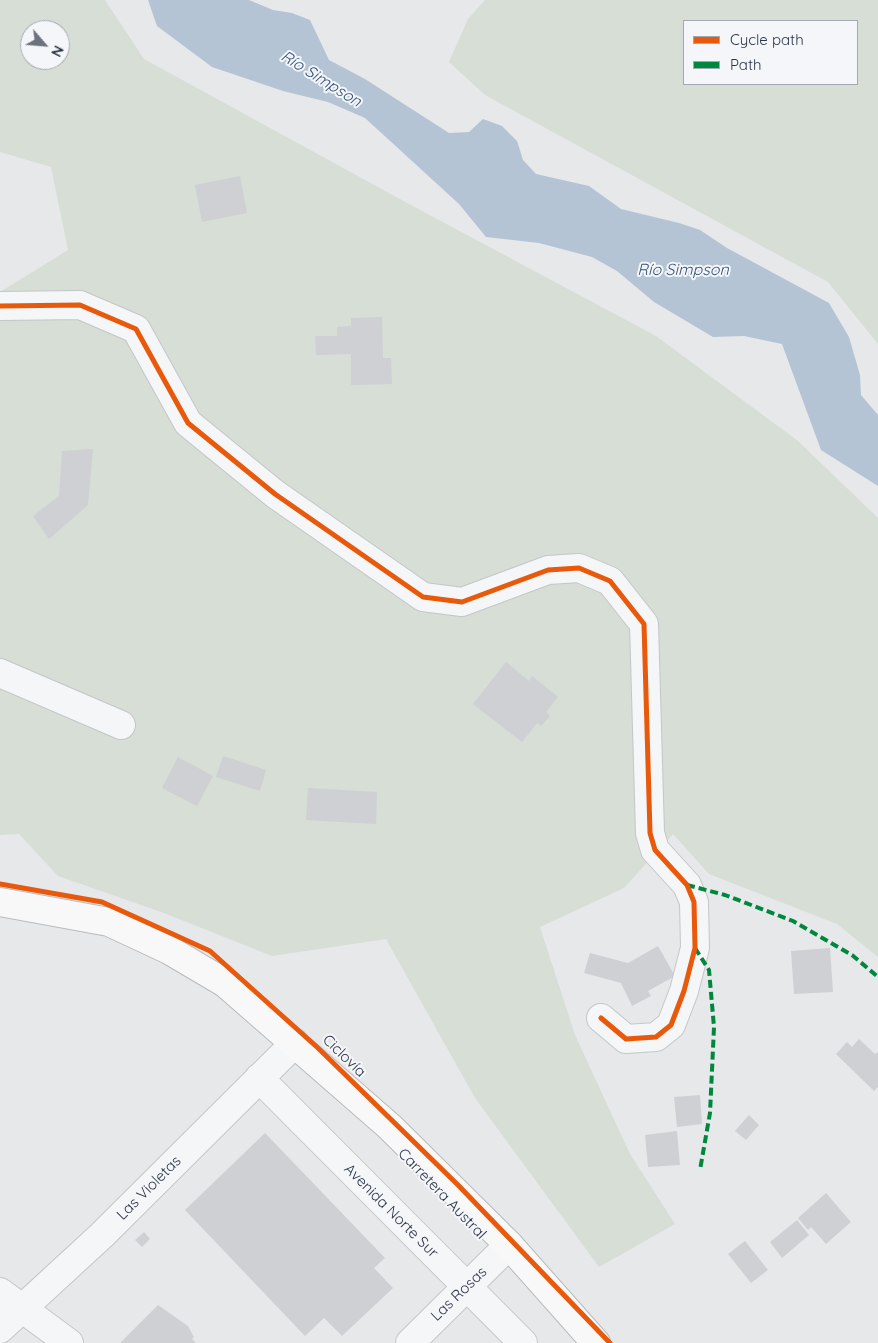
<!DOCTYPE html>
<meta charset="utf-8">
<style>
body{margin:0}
#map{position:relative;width:878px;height:1343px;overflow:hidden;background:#e6e8ea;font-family:Quicksand,sans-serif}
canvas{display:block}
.legend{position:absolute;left:683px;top:20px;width:175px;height:65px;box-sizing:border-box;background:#f4f6f9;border:1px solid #a4a8b1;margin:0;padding:6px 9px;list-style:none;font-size:15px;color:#2b3445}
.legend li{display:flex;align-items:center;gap:10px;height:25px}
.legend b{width:25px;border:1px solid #a4a8b1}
.north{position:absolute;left:20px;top:20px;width:50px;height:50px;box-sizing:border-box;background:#f4f6f9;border:1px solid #a4a8b1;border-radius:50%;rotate:117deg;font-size:14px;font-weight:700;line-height:20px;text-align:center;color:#2b3445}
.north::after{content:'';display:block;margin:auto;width:18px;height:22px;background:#6c737f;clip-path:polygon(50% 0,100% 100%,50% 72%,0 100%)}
</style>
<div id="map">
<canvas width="878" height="1343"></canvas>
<ul class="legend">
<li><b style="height:6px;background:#e8590c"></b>Cycle path</li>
<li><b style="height:6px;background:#00873e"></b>Path</li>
</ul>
<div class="north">N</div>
</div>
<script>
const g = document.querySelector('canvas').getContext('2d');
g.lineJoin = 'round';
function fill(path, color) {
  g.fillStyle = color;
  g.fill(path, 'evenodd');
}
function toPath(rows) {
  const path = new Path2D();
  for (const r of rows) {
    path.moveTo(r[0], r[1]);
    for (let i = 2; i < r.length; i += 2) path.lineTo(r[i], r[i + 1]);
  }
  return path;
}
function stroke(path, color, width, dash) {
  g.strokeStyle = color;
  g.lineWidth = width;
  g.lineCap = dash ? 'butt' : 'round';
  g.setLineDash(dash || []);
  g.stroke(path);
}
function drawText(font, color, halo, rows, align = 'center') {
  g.font = font + ' Quicksand,sans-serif';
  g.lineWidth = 4;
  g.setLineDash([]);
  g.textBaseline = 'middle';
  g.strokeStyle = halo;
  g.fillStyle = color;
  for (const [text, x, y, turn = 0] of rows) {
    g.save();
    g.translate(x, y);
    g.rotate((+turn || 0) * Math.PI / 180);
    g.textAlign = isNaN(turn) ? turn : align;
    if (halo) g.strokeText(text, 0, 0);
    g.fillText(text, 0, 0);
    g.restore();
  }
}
fill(toPath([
 [0,0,105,0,144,59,409,204,656,336,798,441,878,518,878,957,837,924,709,874,673,834,624,888,540,927,575,1035,630,1154,675,1224,599,1267,475,1098,386,939,272,956,164,913,58,876,19,834,0,835,0,292,68,250,51,167,0,152],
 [30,30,60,30,60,60,30,60],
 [485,0,878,0,878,344,828,282,485,95,449,62,468,19],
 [684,21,857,21,857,84,684,84]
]), '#d6ded6');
fill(toPath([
 [148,0,249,0,273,10,292,13,310,20,329,60,365,79,449,133,469,132,483,119,502,126,517,141,523,160,536,174,589,186,621,209,679,223,700,230,727,248,829,303,849,337,860,375,861,395,878,415,878,486,821,450,782,344,744,336,713,337,654,302,617,271,592,257,539,243,486,237,459,204,365,118,328,102,283,91,212,67,157,26]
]), '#b4c4d5');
fill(toPath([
 [240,176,247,213,202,222,195,185],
 [382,317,383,358,391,358,392,384,351,385,351,354,316,355,315,336,337,336,337,327,351,326,351,318],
 [93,449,88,505,49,539,33,516,59,496,62,451],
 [506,662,529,681,532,676,558,697,546,712,550,716,541,726,537,723,522,742,473,704],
 [223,756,266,770,260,791,216,777],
 [178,757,213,776,197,806,162,788],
 [308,788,377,792,376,824,306,820],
 [658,946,675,976,648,991,651,996,632,1006,621,983,584,973,590,953,628,963],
 [830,948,833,992,794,994,791,951],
 [859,1039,875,1054,878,1052,878,1087,874,1091,836,1054,847,1042,852,1047],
 [700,1095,702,1124,677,1127,674,1097],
 [749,1115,759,1125,746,1140,735,1131],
 [677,1131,680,1165,648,1167,645,1135],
 [265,1133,385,1258,374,1268,393,1288,342,1336,324,1318,305,1336,185,1210],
 [826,1193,851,1222,826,1244,811,1227,808,1230,798,1218],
 [797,1220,809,1235,782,1258,770,1242],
 [144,1232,150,1239,142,1247,135,1240],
 [745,1241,768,1270,751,1283,728,1254],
 [158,1305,188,1326,194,1337,192,1339,196,1343,120,1343]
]), '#ced0d3');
const minor = toPath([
 [0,306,80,305,136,329,188,423,275,494,423,597,462,602,548,570,579,568,610,581,644,624,650,833,655,850,687,885,694,902,695,948,684,991,671,1025,656,1037,626,1039,601,1018],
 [0,673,121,725],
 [259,1078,523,1343],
 [0,1292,69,1343],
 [0,1329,102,1235,295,1043],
 [410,1343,509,1245]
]);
const highway = toPath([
 [0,902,109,922,169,950,225,983,390,1127,509,1245,596,1343]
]);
stroke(minor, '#c4c6c8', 30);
stroke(highway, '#b8bbbf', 30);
stroke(minor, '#f5f6f7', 28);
stroke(highway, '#f8f8f8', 28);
stroke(toPath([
 [687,885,725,895,793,921,852,955,878,977],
 [695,948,709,970,714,1027,710,1113,700,1170]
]), '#00873e', 4, [8, 4]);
stroke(toPath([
 [0,306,80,305,136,329,188,423,275,494,423,597,462,602,548,570,579,568,610,581,644,624,650,833,655,850,687,885,694,902,695,948,684,991,671,1025,656,1037,626,1039,601,1018],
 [0,884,102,902,210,951,318,1048,458,1185,610,1343]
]), '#e8590c', 5);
drawText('15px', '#2b3445', '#f4f6f9', [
 ["Ciclovía",344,1056,44],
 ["Las Violetas",149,1188,-45],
 ["Carretera Austral",442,1194,46],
 ["Avenida Norte Sur",391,1211,45],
 ["Las Rosas",459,1294,-44]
]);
drawText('italic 16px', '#34527a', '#f4f6f9', [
 ["Río Simpson",321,79,32],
 ["Río Simpson",683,270]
]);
</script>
